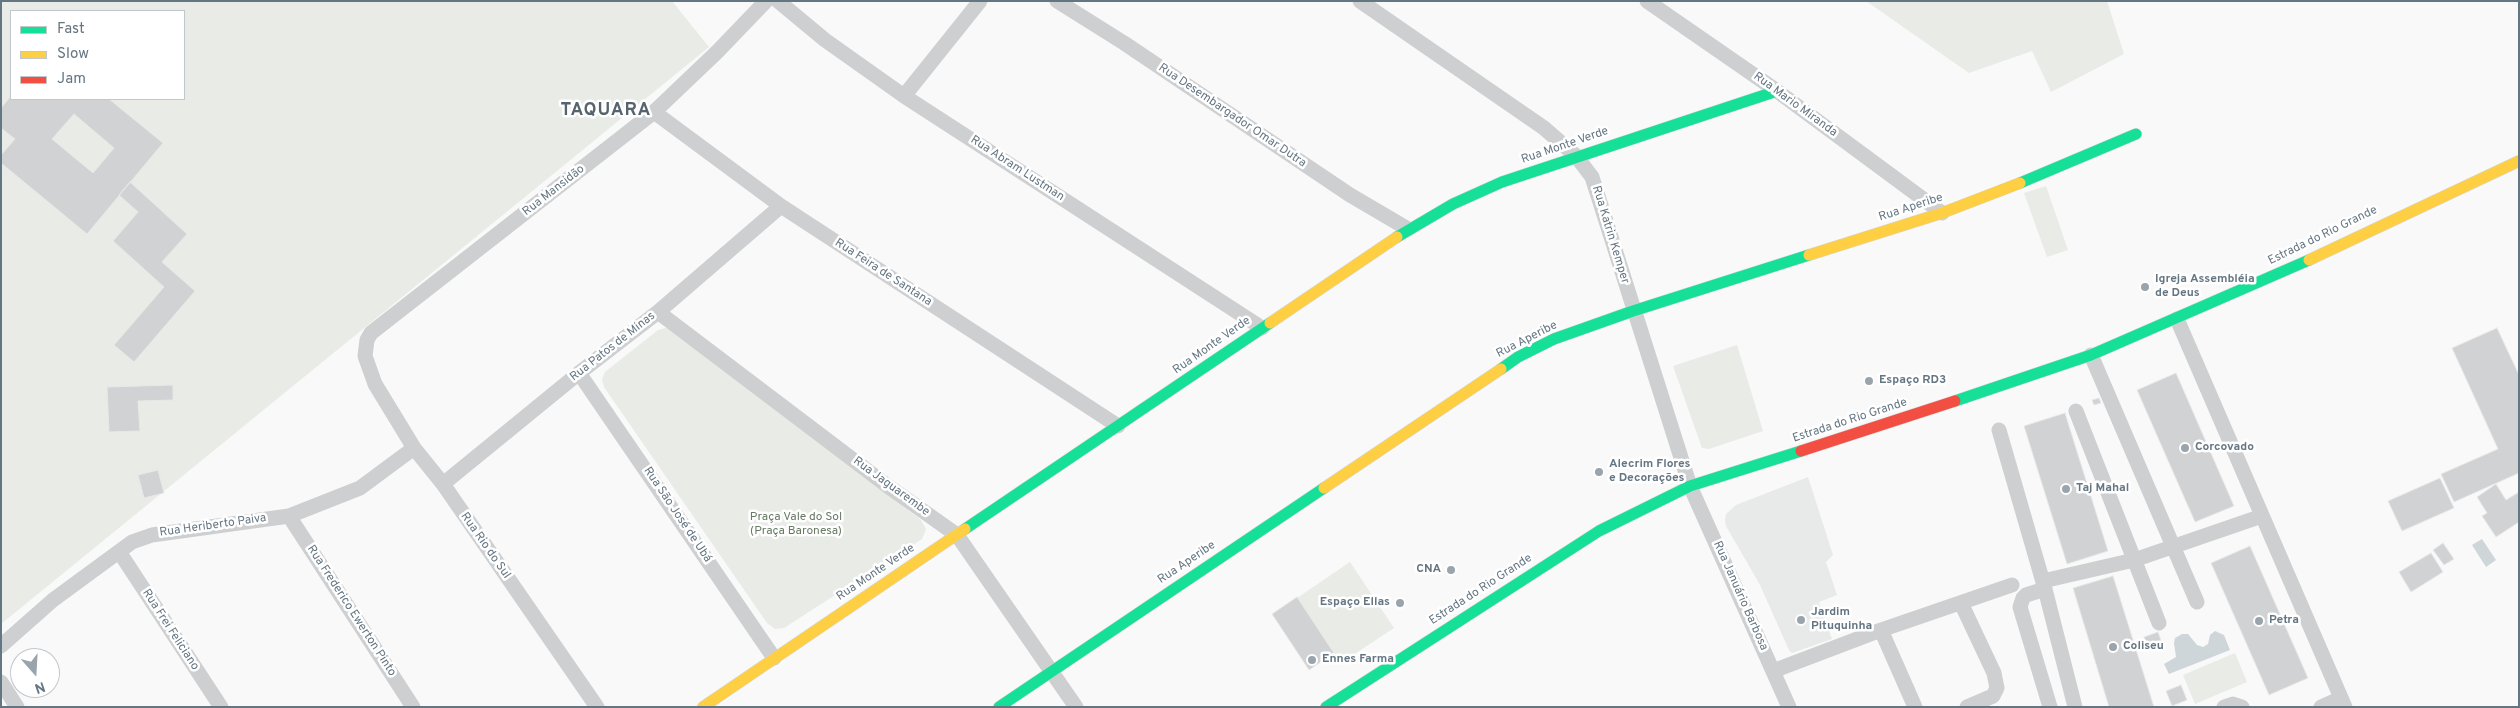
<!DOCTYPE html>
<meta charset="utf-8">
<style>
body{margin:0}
#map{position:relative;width:2520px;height:708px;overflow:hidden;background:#f9f9f9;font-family:Overpass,sans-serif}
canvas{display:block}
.frame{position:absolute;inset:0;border:2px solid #657683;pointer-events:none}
.legend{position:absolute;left:10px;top:10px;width:175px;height:90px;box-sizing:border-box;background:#fff;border:1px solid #c1c8cd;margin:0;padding:6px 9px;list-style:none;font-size:15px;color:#657683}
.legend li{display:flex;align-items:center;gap:10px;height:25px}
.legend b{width:25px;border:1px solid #c1c8cd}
.north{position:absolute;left:10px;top:648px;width:50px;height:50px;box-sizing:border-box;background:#fff;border:1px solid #c1c8cd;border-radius:50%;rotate:161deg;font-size:14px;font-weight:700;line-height:20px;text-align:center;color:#657683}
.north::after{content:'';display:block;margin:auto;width:18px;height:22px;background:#99a4ac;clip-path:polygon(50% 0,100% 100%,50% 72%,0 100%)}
</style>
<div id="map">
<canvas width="2520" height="708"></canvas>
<div class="frame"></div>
<ul class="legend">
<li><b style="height:6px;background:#16e098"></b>Fast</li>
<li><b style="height:6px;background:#ffcf43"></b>Slow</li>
<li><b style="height:6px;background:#f24e42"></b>Jam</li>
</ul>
<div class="north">N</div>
</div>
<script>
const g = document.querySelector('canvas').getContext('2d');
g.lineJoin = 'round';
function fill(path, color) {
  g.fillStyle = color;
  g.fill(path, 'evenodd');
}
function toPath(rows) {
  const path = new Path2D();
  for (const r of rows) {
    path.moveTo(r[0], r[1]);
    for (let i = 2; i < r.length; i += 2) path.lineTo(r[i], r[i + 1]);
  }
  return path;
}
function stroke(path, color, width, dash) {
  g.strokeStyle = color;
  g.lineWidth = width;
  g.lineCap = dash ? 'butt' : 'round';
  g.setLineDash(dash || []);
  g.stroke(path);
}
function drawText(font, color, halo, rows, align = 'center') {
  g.font = font + ' Overpass,sans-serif';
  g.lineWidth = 5;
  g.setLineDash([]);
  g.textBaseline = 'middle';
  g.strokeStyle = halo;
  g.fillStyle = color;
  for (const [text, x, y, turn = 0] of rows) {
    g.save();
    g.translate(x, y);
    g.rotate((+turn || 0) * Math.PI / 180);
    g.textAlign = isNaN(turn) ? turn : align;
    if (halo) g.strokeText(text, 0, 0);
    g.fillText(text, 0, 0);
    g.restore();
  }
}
fill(toPath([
 [1808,477,1833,555,1826,562,1837,595,1819,602,1832,639,1792,653,1789,650,1760,585,1726,526,1725,520,1726,514,1736,505]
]), '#e8e9e9');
fill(toPath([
 [1,1,672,1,709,47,1,624],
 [11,11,184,11,184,99,11,99],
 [1866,1,2107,1,2124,54,2051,92,2032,51,1969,73],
 [2046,186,2068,250,2047,257,2024,193],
 [666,328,673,330,921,520,926,529,922,539,784,628,775,629,767,623,604,387,602,379,605,372,658,330],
 [1737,345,1763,431,1709,449,1702,448,1673,366],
 [1350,562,1394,628,1341,663,1297,598],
 [2235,653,2247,682,2195,704,2183,675]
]), '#e8ebe6');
fill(toPath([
 [2482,539,2496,560,2486,567,2472,545],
 [2215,631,2224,635,2230,650,2169,674,2164,664,2176,657,2174,643,2175,638,2182,634,2188,634,2197,645,2203,647,2208,644,2210,635]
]), '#ced6d9');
const building = toPath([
 [11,96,11,99,109,99,163,143,87,234,1,163,1,155,15,139,1,128,1,108,11,96],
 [74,114,114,148,93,173,52,139,74,114],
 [130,182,187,234,162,262,195,291,134,362,114,345,164,287,113,241,138,212,119,195,130,182],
 [2497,328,2519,375,2519,473,2454,502,2441,474,2498,449,2452,348,2497,328],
 [2176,373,2234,506,2195,522,2137,390,2176,373],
 [173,385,173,400,138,401,140,431,109,432,107,387,173,385],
 [2099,398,2101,403,2094,405,2092,400,2099,398],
 [2065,413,2108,551,2067,564,2024,426,2065,413],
 [158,470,164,493,144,498,138,475,158,470],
 [2440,478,2454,508,2402,531,2388,501,2440,478],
 [2496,484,2506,500,2519,492,2519,522,2496,537,2482,516,2487,513,2477,497,2496,484],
 [2443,543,2454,559,2444,565,2433,550,2443,543],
 [2250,546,2308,678,2269,695,2211,563,2250,546],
 [2431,553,2443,572,2411,592,2399,572,2431,553],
 [2113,576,2154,707,2109,707,2073,588,2113,576],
 [1297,597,1334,653,1309,670,1272,614,1297,597],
 [2158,632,2163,646,2149,651,2144,637,2158,632],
 [2181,685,2187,700,2172,706,2166,691,2181,685]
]);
fill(building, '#d0d2d3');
stroke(building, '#e8e8e8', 1);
const fast = toPath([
 [2020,183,2136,134],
 [1397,237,1453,204,1502,182,1777,91],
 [1501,369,1518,357,1554,339,1633,311,1809,255],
 [1955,401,2091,355,2309,260],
 [965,529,1270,323],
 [999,707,1324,488],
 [1326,707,1599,531,1690,486,1801,451]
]);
const slow = toPath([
 [1809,255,1942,213,2020,183],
 [2309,260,2519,161],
 [1270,323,1397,237],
 [1324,488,1501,369],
 [703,707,965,529]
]);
const jam = toPath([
 [1801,451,1955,401]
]);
stroke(fast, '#d5d6d7', 12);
stroke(slow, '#d5d6d7', 12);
stroke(jam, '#d5d6d7', 12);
stroke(toPath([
 [778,1,825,40,904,96,1262,328],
 [1057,1,1124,43,1350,195,1408,229],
 [1360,1,1544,128,1576,156,1592,177,1690,486,1789,707],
 [1647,1,1777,91,1942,213],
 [904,96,980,1],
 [654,112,781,206,1118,426],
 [658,312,889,487,957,535,1076,707],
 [2177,319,2345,707],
 [2091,355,2197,602],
 [579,373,774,658],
 [2076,411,2159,623],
 [1999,430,2045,589,2075,707],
 [443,484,579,373,658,312,781,206],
 [289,516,413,707],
 [120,553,221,707],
 [2043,581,2134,560,2262,516],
 [2045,589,2026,595,2023,598,2020,607,2050,707],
 [1961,603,1994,673,1997,688,1993,696,1967,707],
 [1881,630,1915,707],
 [1,646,53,600,132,542,152,535,289,516,360,488,414,448],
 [1773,671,1881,630,2012,585],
 [1,682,17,707],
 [597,707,443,484,414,448,375,384,365,356,367,340,371,333,654,112,717,52,766,1],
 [2224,707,2233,704,2242,707],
 [2321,707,2341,698]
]), '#cecfd0', 15);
stroke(fast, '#16e098', 11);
stroke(slow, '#ffcf43', 11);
stroke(jam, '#f24e42', 11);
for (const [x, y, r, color] of [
 [2145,287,5,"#99a4ac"],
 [1869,381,5,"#99a4ac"],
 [2185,448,5,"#99a4ac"],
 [1599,472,5,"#99a4ac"],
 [2066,489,5,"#99a4ac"],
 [1451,570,5,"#99a4ac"],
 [1400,603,5,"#99a4ac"],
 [1801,620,5,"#99a4ac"],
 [2259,621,5,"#99a4ac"],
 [2113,647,5,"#99a4ac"],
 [1312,660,5,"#99a4ac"]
]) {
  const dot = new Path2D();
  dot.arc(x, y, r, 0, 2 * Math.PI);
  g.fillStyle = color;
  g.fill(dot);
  stroke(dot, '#fff', 2);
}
drawText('12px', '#657683', '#fff', [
 ["Rua Mario Miranda",1795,105,36],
 ["Rua Desembargador Omar Dutra",1232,116,34],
 ["Rua Monte Verde",1565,146,-19],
 ["Rua Abram Lustman",1017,169,33],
 ["Rua Mansidão",554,191,-38],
 ["Rua Aperibe",1911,208,-18],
 ["Rua Katrin Kemper",1610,235,73],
 ["Estrada do Rio Grande",2323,236,-26],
 ["Rua Feira de Santana",883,273,33],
 ["Rua Aperibe",1527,340,-27],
 ["Rua Monte Verde",1212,346,-35],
 ["Rua Patos de Minas",613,347,-38],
 ["Estrada do Rio Grande",1850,421,-18],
 ["Rua Jaguarembe",891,487,36],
 ["Rua São José de Ubá",677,515,56],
 ["Rua Heriberto Paiva",213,526,-8],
 ["Rua Rio do Sul",485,546,55],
 ["Rua Aperibe",1187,563,-34],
 ["Rua Monte Verde",876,573,-34],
 ["Estrada do Rio Grande",1481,590,-33],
 ["Rua Januário Barbosa",1740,596,66],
 ["Rua Frederico Ewerton Pinto",351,611,57],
 ["Rua Frei Feliciano",170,630,57]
]);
drawText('bold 12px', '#657683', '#fff', [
 ["Igreja Assembléia",2155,280],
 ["de Deus",2155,294],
 ["Espaço RD3",1879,381],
 ["Corcovado",2195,448],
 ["Alecrim Flores",1609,465],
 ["e Decorações",1609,479],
 ["Taj Mahal",2076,489],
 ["CNA",1441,570,"right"],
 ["Espaço Ellas",1390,603,"right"],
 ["Jardim",1811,613],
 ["Pituquinha",1811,627],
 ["Petra",2269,621],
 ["Coliseu",2123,647],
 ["Ennes Farma",1322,660]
], 'left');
drawText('12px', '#687a64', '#fff', [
 ["Praça Vale do Sol",796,518],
 ["(Praça Baronesa)",796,532]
]);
g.letterSpacing = '1px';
drawText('bold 18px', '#57646e', '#fff', [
 ["TAQUARA",606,111]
]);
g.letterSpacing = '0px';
</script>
